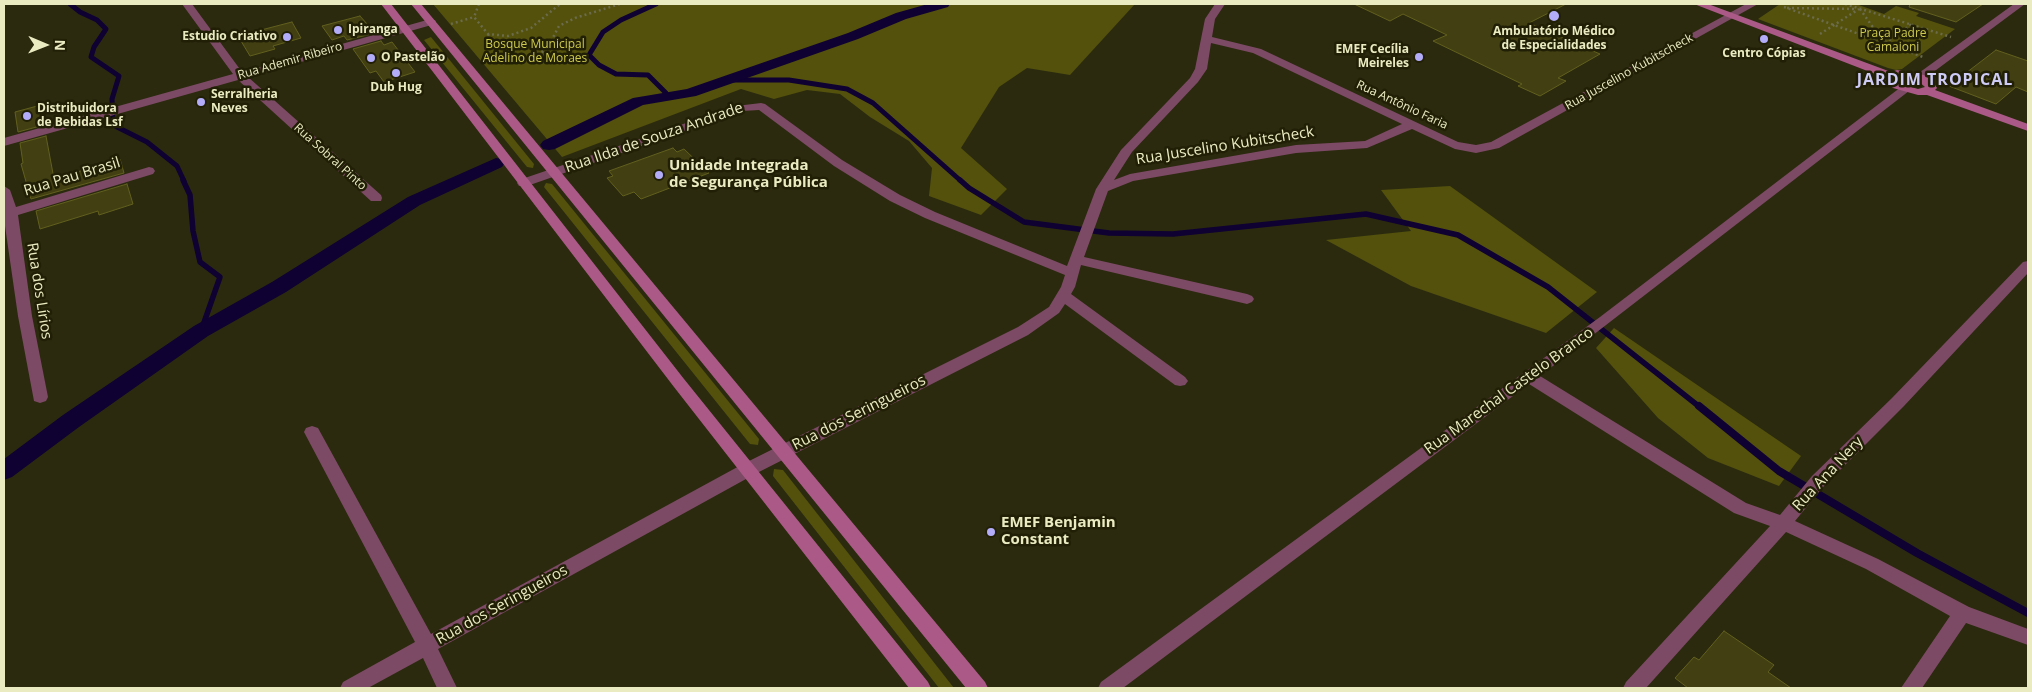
<!DOCTYPE html>
<meta charset="utf-8">
<style>
body{margin:0}
#map{position:relative;width:2032px;height:692px;overflow:hidden;background:#2b2a0f;font-family:"Open Sans",sans-serif}
canvas{display:block}
.frame{position:absolute;inset:0;border:5px solid #ebebc2;pointer-events:none}
.north{position:absolute;left:20px;top:20px;width:50px;height:50px;-webkit-text-stroke:4px #212006;paint-order:stroke;rotate:91deg;font-size:14px;font-weight:700;line-height:20px;text-align:center;color:#ebebc2}
.north::after{content:'';display:block;margin:auto;width:18px;height:22px;background:#ebebc2;clip-path:polygon(50% 0,100% 100%,50% 72%,0 100%)}
</style>
<div id="map">
<canvas width="2032" height="692"></canvas>
<div class="frame"></div>
<div class="north">N</div>
</div>
<script>
const g = document.querySelector('canvas').getContext('2d');
g.lineJoin = 'round';
function fill(path, color) {
  g.fillStyle = color;
  g.fill(path, 'evenodd');
}
function toPath(rows) {
  const path = new Path2D();
  for (const r of rows) {
    path.moveTo(r[0], r[1]);
    for (let i = 2; i < r.length; i += 2) path.lineTo(r[i], r[i + 1]);
  }
  return path;
}
function stroke(path, color, width, dash) {
  g.strokeStyle = color;
  g.lineWidth = width;
  g.lineCap = dash ? 'butt' : 'round';
  g.setLineDash(dash || []);
  g.stroke(path);
}
function drawText(font, color, halo, rows, align = 'center') {
  g.font = font + ' "Open Sans",sans-serif';
  g.lineWidth = 5;
  g.setLineDash([]);
  g.textBaseline = 'middle';
  g.strokeStyle = halo;
  g.fillStyle = color;
  for (const [text, x, y, turn = 0] of rows) {
    g.save();
    g.translate(x, y);
    g.rotate((+turn || 0) * Math.PI / 180);
    g.textAlign = isNaN(turn) ? turn : align;
    if (halo) g.strokeText(text, 0, 0);
    g.fillText(text, 0, 0);
    g.restore();
  }
}
fill(toPath([
 [433,4,1135,4,1070,75,1027,68,999,87,961,148,1007,189,981,215,929,196,932,168,909,141,870,117,840,94,807,90,774,99,741,89,562,157],
 [1780,4,1856,4,1884,14,1896,6,1919,13,1916,16,1955,29,1902,69,1896,70,1888,68,1758,19],
 [431,37,534,164,533,168,527,167,424,40],
 [546,183,552,184,759,439,758,445,750,444,544,187],
 [1450,186,1597,292,1546,333,1411,286,1326,240,1411,231,1381,190],
 [1614,328,1801,456,1779,486,1708,458,1658,418,1596,348],
 [774,469,783,470,954,688,939,688,773,476]
]), '#53510c');
stroke(toPath([
 [70,4,80,12,97,20,106,29,94,47,91,57,119,76,112,99,113,125,147,142,177,166,184,181],
 [656,4,621,20,603,32,589,55,599,65,616,74,648,75,666,93,663,98],
 [724,80,789,80,847,89,873,103,961,181]
]), '#0f0132', 5);
stroke(toPath([
 [183,180,190,195,193,231,200,262,220,277,201,331],
 [960,180,969,188,1024,222,1109,233,1173,234,1366,214,1458,235,1548,287,1701,408]
]), '#0f0132', 5.5);
stroke(toPath([
 [1699,406,1779,471,1917,553,2028,613]
]), '#0f0132', 8);
fill(toPath([
 [928,4,950,4,948,7,906,19,858,39,696,96,643,105,555,149,549,150,543,149,540,145,543,141,633,98,687,89,848,33,896,13,928,4],
 [496,158,502,159,505,163,502,167,420,205,286,292,208,336,79,427,12,477,4,480,4,459,63,415,194,326,272,282,408,197,496,158]
]), '#0f0132');
const building = toPath([
 [1354,4,1566,4,1529,23,1600,54,1558,78,1566,81,1540,96,1518,86,1522,84,1433,41,1447,35,1403,14,1390,21,1354,4],
 [1910,4,1983,4,1956,22,1909,7,1910,4],
 [360,16,375,33,347,40,344,36,332,40,322,26,360,16],
 [292,22,301,38,273,46,275,49,250,56,238,36,292,22],
 [381,41,384,45,392,42,415,72,384,82,376,71,370,73,353,49,381,41],
 [1996,50,2028,61,2028,92,2016,87,1996,104,1949,86,1996,50],
 [41,105,44,125,18,132,15,112,41,105],
 [46,136,54,179,120,159,124,173,31,199,21,164,23,163,20,143,46,136],
 [673,148,677,152,684,149,709,173,641,199,634,192,623,196,607,178,613,176,609,171,673,148],
 [127,184,133,204,99,215,98,211,40,229,36,211,127,184],
 [1724,631,1774,665,1768,672,1791,688,1688,688,1675,678,1694,657,1699,660,1724,631]
]);
fill(building, '#424012');
stroke(building, '#62601e', 1);
stroke(toPath([
 [479,4,474,17,488,34,508,36,531,28,560,4],
 [1845,4,1951,37],
 [1784,7,1923,57],
 [1787,8,1856,9],
 [1860,9,1884,43,1870,53],
 [451,24,474,17],
 [488,34,498,56,511,60,531,58,547,49,559,26,575,18,620,4],
 [1820,34,1859,9],
 [1885,43,1912,24]
]), '#6c6b4b', 2.5, [2, 3]);
fill(toPath([
 [182,4,192,4,242,72,427,20,435,20,436,22,435,24,248,77,381,195,382,198,381,201,371,201,238,80,4,146,4,138,233,74,182,4],
 [1215,4,1225,4,1215,19,1212,37,1261,49,1458,142,1476,145,1491,142,1746,4,1758,4,1499,148,1476,153,1455,149,1412,129,1367,148,1296,153,1133,181,1108,191,1084,257,1247,294,1252,296,1254,299,1252,302,1247,304,1081,265,1075,287,1071,294,1185,377,1188,381,1185,385,1180,386,1175,385,1065,304,1059,313,1028,335,755,474,438,649,457,688,437,688,423,658,368,688,340,688,343,682,415,642,304,432,306,428,312,426,318,428,431,634,743,464,1018,327,1049,307,1061,287,1065,275,925,218,890,201,834,166,759,110,742,111,527,186,519,186,517,183,519,180,736,106,761,103,765,104,842,160,900,195,935,212,1067,266,1096,189,1121,150,1190,78,1195,69,1205,19,1215,4],
 [1211,43,1253,53,1402,124,1365,141,1296,145,1130,174,1114,180,1132,152,1198,82,1207,69,1211,43],
 [2014,4,2025,4,1924,79,1916,79,1914,77,1916,75,2014,4],
 [1905,86,1911,89,1909,91,1540,376,1746,503,1780,515,1812,476,1892,398,2023,262,2028,261,2028,273,1904,406,1824,486,1795,521,1878,559,1969,607,2028,629,2028,645,1966,623,1922,688,1901,688,1950,616,1866,569,1786,532,1646,688,1623,688,1626,682,1770,526,1734,513,1529,384,1123,688,1098,688,1101,682,1600,317,1901,87,1905,86],
 [149,167,153,168,155,171,153,174,18,215,32,316,48,397,46,401,40,403,34,401,18,316,4,219,4,186,10,190,16,207,149,167]
]), '#7d4a65');
fill(toPath([
 [381,4,391,4,684,379,928,682,931,688,909,688,674,387,381,4],
 [411,4,421,4,985,682,988,688,966,688,411,4],
 [1694,4,1708,4,1891,72,1897,70,1924,75,1932,80,1937,88,1935,90,2028,124,2028,131,1927,95,1918,95,1893,88,1884,80,1883,77,1694,4],
 [1899,77,1917,80,1925,87,1918,89,1901,84,1895,79,1899,77]
]), '#ab5a87');
for (const [x, y, r, color] of [
 [1554,16,6,"#b3adf9"],
 [338,30,5,"#b3adf9"],
 [287,37,5,"#b3adf9"],
 [1764,39,5,"#b3adf9"],
 [1419,57,5,"#b3adf9"],
 [371,58,5,"#b3adf9"],
 [396,73,5,"#b3adf9"],
 [201,102,5,"#b3adf9"],
 [27,116,5,"#b3adf9"],
 [659,175,5,"#b3adf9"],
 [991,532,5,"#b3adf9"]
]) {
  const dot = new Path2D();
  dot.arc(x, y, r, 0, 2 * Math.PI);
  g.fillStyle = color;
  g.fill(dot);
  stroke(dot, '#212006', 2);
}
drawText('bold 12px', '#ebebc2', '#212006', [
 ["Ipiranga",348,30],
 ["Ambulatório Médico",1554,32,"center"],
 ["de Especialidades",1554,46,"center"],
 ["Estudio Criativo",277,37,"right"],
 ["EMEF Cecília",1409,50,"right"],
 ["Meireles",1409,64,"right"],
 ["Centro Cópias",1764,54,"center"],
 ["O Pastelão",381,58],
 ["Dub Hug",396,88,"center"],
 ["Serralheria",211,95],
 ["Neves",211,109],
 ["Distribuidora",37,109],
 ["de Bebidas Lsf",37,123]
], 'left');
drawText('12px', '#ceca4e', '#212006', [
 ["Praça Padre",1893,34],
 ["Camaioni",1893,48],
 ["Bosque Municipal",535,45],
 ["Adelino de Moraes",535,59]
]);
drawText('12px', '#ebebc2', '#212006', [
 ["Rua Ademir Ribeiro",290,61,-16],
 ["Rua Juscelino Kubitscheck",1629,72,-29],
 ["Rua Antônio Faria",1402,105,25],
 ["Rua Sobral Pinto",330,157,42]
]);
drawText('15px', '#ebebc2', '#212006', [
 ["Rua Ilda de Souza Andrade",654,138,-19],
 ["Rua Juscelino Kubitscheck",1225,146,-9],
 ["Rua Pau Brasil",72,177,-17],
 ["Rua dos Lírios",39,291,81],
 ["Rua Marechal Castelo Branco",1509,391,-36],
 ["Rua dos Seringueiros",859,413,-27],
 ["Rua Ana Nery",1828,474,-47],
 ["Rua dos Seringueiros",502,605,-29]
]);
drawText('bold 15px', '#ebebc2', '#212006', [
 ["Unidade Integrada",669,166],
 ["de Segurança Pública",669,183],
 ["EMEF Benjamin",1001,523],
 ["Constant",1001,540]
], 'left');
g.letterSpacing = '1px';
drawText('bold 16px', '#cecbf7', '#212006', [
 ["JARDIM TROPICAL",1935,80]
]);
g.letterSpacing = '0px';
</script>
